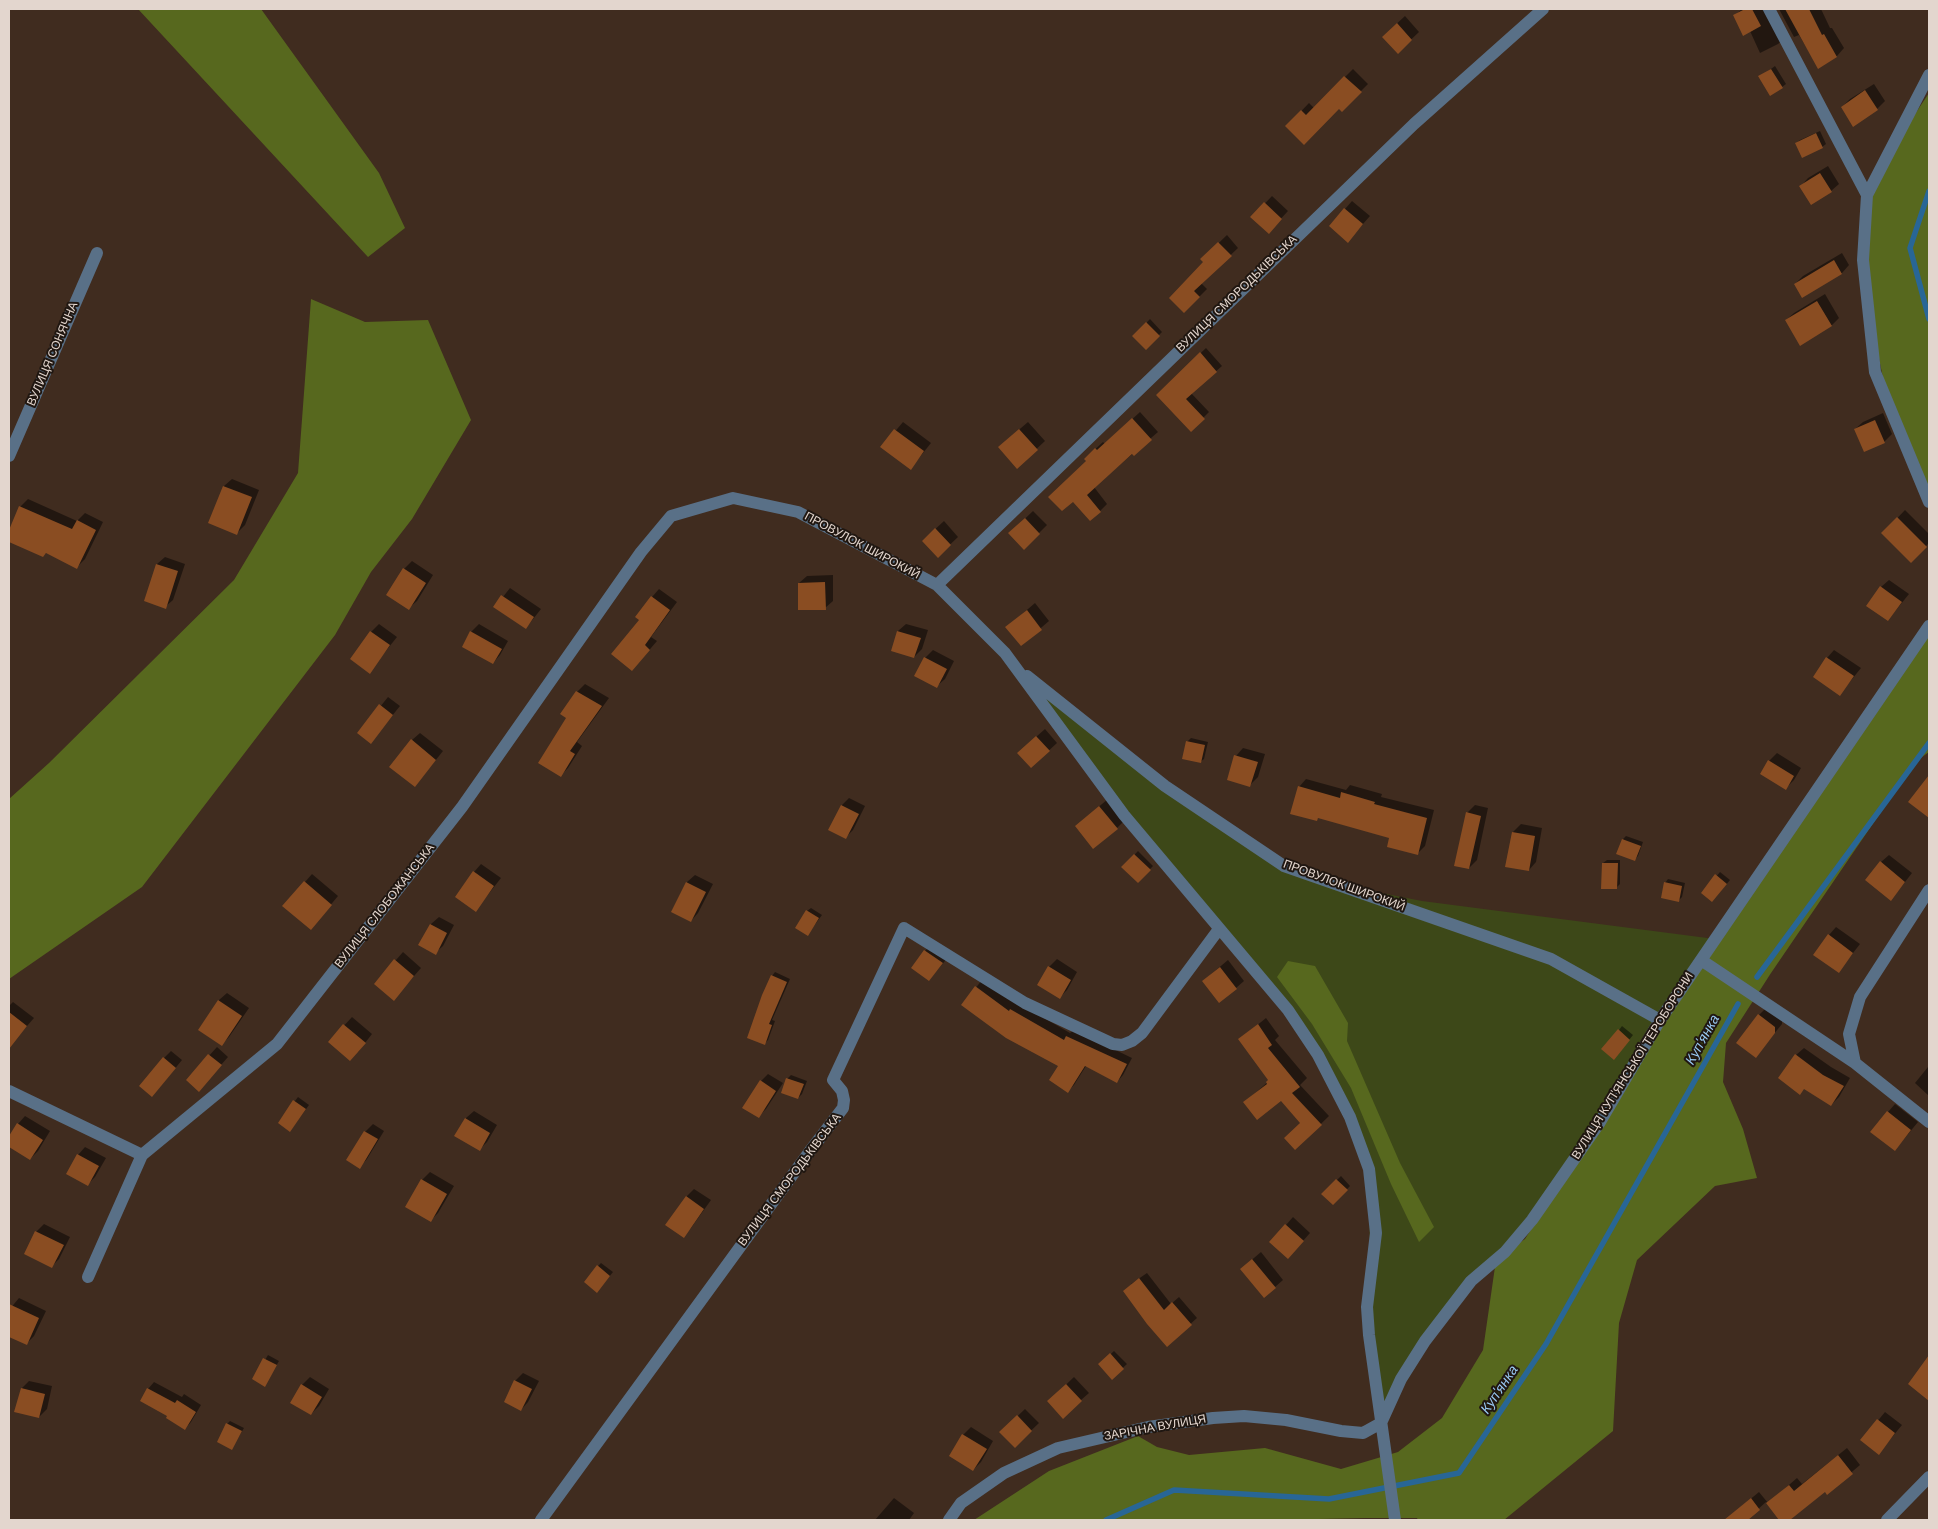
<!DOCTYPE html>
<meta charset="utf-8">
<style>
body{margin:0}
#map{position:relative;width:1938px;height:1529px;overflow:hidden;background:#402c1f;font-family:"DM Sans",sans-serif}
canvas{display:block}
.frame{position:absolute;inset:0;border:10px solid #e3d6ce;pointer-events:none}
</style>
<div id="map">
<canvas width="1938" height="1529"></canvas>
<div class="frame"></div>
</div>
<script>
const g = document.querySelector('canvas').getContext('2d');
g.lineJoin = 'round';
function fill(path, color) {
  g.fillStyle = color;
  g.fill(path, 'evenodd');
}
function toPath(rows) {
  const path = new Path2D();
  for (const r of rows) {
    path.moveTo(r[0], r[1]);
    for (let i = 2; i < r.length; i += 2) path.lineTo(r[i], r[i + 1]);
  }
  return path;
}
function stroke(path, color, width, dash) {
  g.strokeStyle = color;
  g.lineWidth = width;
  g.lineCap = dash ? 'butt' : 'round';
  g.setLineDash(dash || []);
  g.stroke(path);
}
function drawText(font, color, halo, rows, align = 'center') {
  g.font = font + ' "DM Sans",sans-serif';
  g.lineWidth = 4;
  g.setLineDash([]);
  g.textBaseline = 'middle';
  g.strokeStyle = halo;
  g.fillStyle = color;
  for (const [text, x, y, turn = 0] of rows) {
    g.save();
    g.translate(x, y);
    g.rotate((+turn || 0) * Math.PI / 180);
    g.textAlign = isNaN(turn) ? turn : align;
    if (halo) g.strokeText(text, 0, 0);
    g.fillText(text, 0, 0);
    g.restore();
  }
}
fill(toPath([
 [1011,663,1110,743,1276,861,1336,884,1422,901,1715,939,1595,1129,1505,1252,1451,1308,1381,1423,1370,1275,1369,1169,1318,1055]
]), '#3d4818');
fill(toPath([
 [138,9,261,9,379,173,405,228,368,257],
 [1929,93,1929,502,1888,402,1869,310,1867,195,1889,153],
 [311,299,365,322,428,320,471,420,412,519,371,572,335,635,142,887,9,979,9,799,49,763,234,580,298,473],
 [1929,626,1929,752,1915,762,1771,973,1726,1043,1723,1082,1743,1129,1757,1178,1715,1186,1637,1260,1619,1323,1613,1431,1504,1520,1418,1520,1417,1518,1366,1518,1272,1520,974,1520,1049,1471,1138,1436,1157,1447,1189,1455,1265,1448,1341,1469,1398,1452,1442,1418,1483,1350,1496,1260,1525,1239,1701,960],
 [1288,961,1315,966,1348,1023,1347,1041,1400,1163,1434,1227,1419,1242,1391,1184,1351,1088,1312,1024,1277,977]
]), '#57681e');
fill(toPath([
 [1742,9,1762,9,1763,11,1768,9,1785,38,1778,44,1760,53,1750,31,1734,16],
 [1779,9,1821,9,1830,28,1832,28,1844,48,1837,56,1818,67,1799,35,1794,37],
 [1405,16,1419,32,1398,52,1391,29],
 [1775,66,1786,84,1782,87,1760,77],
 [1353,69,1368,84,1342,110,1339,108,1287,126,1309,103,1314,108],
 [1874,84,1885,101,1877,109,1854,125,1842,107,1850,99],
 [1820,131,1826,144,1822,147,1796,143,1800,140],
 [1828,166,1839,184,1831,191,1801,186,1808,178],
 [1272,196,1288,211,1276,224,1252,217],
 [1352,201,1370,216,1348,241,1345,209],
 [1227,235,1238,248,1201,283,1207,289,1184,312,1205,263,1202,259],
 [1842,253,1849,265,1842,273,1803,296,1795,284,1803,276],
 [1825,294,1839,318,1832,325,1801,344,1786,320,1794,313],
 [1150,319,1162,332,1146,348,1134,336],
 [1206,348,1222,366,1191,393,1209,412,1191,430,1157,395],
 [1140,412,1158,432,1094,487,1107,504,1100,511,1073,500,1092,452,1103,442,1105,444],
 [1883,413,1892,434,1884,442,1855,429,1863,422],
 [903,422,931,443,911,468,882,447],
 [1028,422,1045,441,1017,467,1007,440],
 [232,479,259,490,245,525,237,533,210,522,224,486],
 [28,499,77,521,85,513,103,522,85,559,77,567,47,552,43,556,9,541,9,533,20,507],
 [1905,510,1929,534,1929,543,1911,561,1883,533],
 [1033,511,1047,525,1024,548,1010,533],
 [944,521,958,537,938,556,931,533],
 [165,557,185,564,173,600,165,607,157,564],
 [412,561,433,575,417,601,409,608,388,594,404,569],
 [833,575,833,601,825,608,799,583,807,576],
 [1889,580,1909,594,1888,620,1881,587],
 [510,588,541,609,526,628,495,607],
 [659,589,677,602,651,637,657,641,639,662,641,620,652,597],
 [1035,603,1049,621,1021,645,1007,627],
 [379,624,397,637,369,672,371,632],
 [479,624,508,641,500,655,493,663,471,632],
 [906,624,928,630,922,649,914,657,892,650,898,631],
 [933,650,954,661,945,679,937,686,916,676,925,658],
 [1834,650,1861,668,1840,694,1827,658],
 [585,684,609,698,577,742,582,746,568,768,561,775,568,718,577,692],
 [388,697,400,706,371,742,359,733],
 [1045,729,1057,743,1031,767,1027,745],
 [420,733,443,751,415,786,412,740],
 [1191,738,1208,742,1204,759,1200,762,1187,742],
 [1243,748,1265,754,1258,777,1250,785,1236,756],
 [1777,753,1801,768,1794,780,1786,788,1769,761],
 [1306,779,1346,790,1350,785,1382,794,1381,797,1434,810,1425,846,1417,854,1391,838,1319,817,1316,820,1299,787],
 [849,798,865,806,853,830,845,838,842,805],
 [1108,799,1125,820,1117,828,1084,819],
 [1475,805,1488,808,1477,860,1469,868,1467,813],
 [1521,824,1542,828,1536,862,1529,870,1513,832],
 [1626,836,1643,842,1638,856,1635,859,1623,839],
 [1138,851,1153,866,1138,881,1123,867],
 [1889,855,1912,873,1898,891,1881,862],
 [1607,860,1620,860,1620,884,1616,888,1603,863],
 [481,864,501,878,476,910,474,872],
 [1720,872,1730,880,1716,897,1702,893],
 [312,874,338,896,318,920,305,882],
 [695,875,713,884,698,913,691,921,672,911,687,882],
 [1668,879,1685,883,1682,897,1679,900,1665,883],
 [811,908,822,915,808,934,807,911],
 [439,917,454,925,443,946,435,953,420,945,431,924],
 [1836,927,1860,944,1839,971,1829,935],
 [933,943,950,955,929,980,925,951],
 [403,952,421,968,401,991,375,984],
 [1057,959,1077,972,1067,990,1060,997,1049,967],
 [1228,960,1244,981,1236,988,1203,981],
 [775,972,790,979,772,1020,775,1021,768,1040,765,1043,772,976],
 [982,980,1018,1003,1070,1033,1074,1030,1132,1058,1123,1075,1117,1082,1086,1066,1074,1085,1068,1091,1060,1066,962,1005],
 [227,993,249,1008,229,1037,222,1044,199,1029,219,1000],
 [13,1002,34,1018,13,1042,9,1039,9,1006],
 [1767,1007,1782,1019,1782,1024,1756,1056,1759,1015],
 [352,1017,372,1034,358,1052,329,1042],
 [1266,1018,1279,1036,1275,1040,1307,1078,1300,1085,1329,1116,1296,1148,1301,1123,1281,1099,1245,1102,1270,1080,1240,1039],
 [1622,1026,1633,1035,1617,1055,1619,1030],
 [217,1047,228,1057,206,1082,187,1080],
 [1804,1048,1831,1067,1850,1078,1839,1097,1831,1105,1796,1055],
 [171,1051,182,1060,159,1088,164,1058],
 [1928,1067,1929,1068,1929,1096,1915,1083],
 [768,1074,783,1083,766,1109,758,1117,761,1081],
 [791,1075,807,1081,802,1094,798,1098,782,1092,788,1078],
 [298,1097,309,1105,293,1127,279,1122],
 [1895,1104,1918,1122,1895,1150,1888,1112],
 [474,1111,497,1125,487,1142,479,1150,456,1135,466,1118],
 [25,1116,50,1131,38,1151,30,1159,9,1146,9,1139,18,1124],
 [373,1124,384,1131,367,1159,360,1167,348,1160,365,1132],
 [85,1147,106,1158,95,1177,88,1184,78,1155],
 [430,1172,454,1186,438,1213,431,1220,407,1206,422,1180],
 [1341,1176,1350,1186,1333,1204,1323,1194],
 [694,1189,711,1200,691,1228,683,1236,686,1197],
 [1293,1217,1310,1233,1295,1250,1286,1225],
 [44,1224,70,1237,59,1259,51,1267,36,1232],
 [1261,1252,1283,1280,1275,1287,1241,1269],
 [601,1263,613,1272,600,1288,598,1266],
 [1147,1273,1171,1304,1179,1297,1197,1318,1167,1345,1131,1284],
 [19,1298,46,1311,34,1336,27,1343,9,1335,9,1310],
 [1114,1351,1127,1364,1112,1378,1100,1364],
 [268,1355,279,1361,265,1385,254,1379],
 [523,1373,539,1381,528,1402,521,1410,515,1381],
 [310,1377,329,1389,319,1406,311,1414,302,1385],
 [1074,1377,1089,1393,1081,1400,1049,1401],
 [29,1381,52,1386,47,1409,39,1417,22,1388],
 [154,1382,182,1397,184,1394,201,1405,191,1422,185,1429,169,1416,148,1389],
 [1025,1409,1039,1423,1015,1446,1001,1432],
 [1885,1412,1902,1425,1879,1453,1862,1440],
 [230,1421,244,1428,232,1448,227,1424],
 [971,1427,993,1441,981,1462,973,1470,963,1435],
 [1847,1448,1860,1465,1827,1493,1825,1490,1788,1520,1781,1520,1766,1502,1746,1520,1733,1520,1730,1516,1759,1492,1768,1503,1797,1478,1802,1484],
 [894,1498,914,1513,909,1520,875,1520]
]), '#0007');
stroke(toPath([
 [1929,191,1910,248,1929,319],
 [1757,977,1929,743],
 [1106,1520,1174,1490,1329,1499,1459,1473,1546,1344,1738,1004]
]), '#286696', 5.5);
fill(toPath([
 [1745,9,1752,9,1761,26,1743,36,1733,15],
 [1785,9,1809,9,1822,35,1824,34,1837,57,1818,69],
 [1397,23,1412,40,1398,54,1382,37],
 [1771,69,1783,88,1770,96,1758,76],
 [1344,76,1362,92,1342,112,1339,109,1304,145,1285,126,1301,110,1306,115],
 [1865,90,1878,110,1853,127,1841,107],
 [1816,133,1823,148,1802,158,1795,143],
 [1820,173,1832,192,1811,205,1799,186],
 [1264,202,1282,219,1269,234,1250,217],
 [1344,208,1363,224,1348,243,1329,226],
 [1218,242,1232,256,1194,291,1200,297,1184,313,1169,298,1203,262,1200,259],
 [1834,260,1842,274,1802,298,1794,284],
 [1817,301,1832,326,1800,346,1785,320],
 [1146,322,1160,336,1146,350,1132,336],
 [1200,352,1217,372,1186,399,1205,419,1191,432,1156,395],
 [1132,418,1152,440,1134,456,1132,454,1087,495,1101,512,1090,521,1073,502,1062,511,1048,497,1086,461,1084,459,1095,448,1097,450],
 [1875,420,1885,443,1864,452,1854,429],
 [894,429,924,451,911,470,880,447],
 [1019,429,1038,450,1017,469,998,447],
 [223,486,252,497,237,535,208,523],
 [19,506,72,529,77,520,96,530,77,569,46,553,43,557,9,542,9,530],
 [1897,517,1927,547,1911,563,1881,533],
 [1025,518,1040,534,1024,550,1008,533],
 [935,528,951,545,938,558,922,541],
 [156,564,178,571,166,609,144,601],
 [403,568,426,583,409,610,386,595],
 [825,582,826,610,798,610,798,583],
 [1880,586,1902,602,1888,621,1866,606],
 [501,595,534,617,526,629,493,607],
 [651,596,670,610,645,645,650,650,632,671,611,654,639,620,635,617],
 [1027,610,1042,630,1021,646,1005,627],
 [370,631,390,645,370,674,350,659],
 [470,631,502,649,493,664,462,647],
 [897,631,921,638,914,658,891,651],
 [924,657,947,669,937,688,914,676],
 [1826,657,1854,676,1840,696,1813,677],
 [576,691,602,706,570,751,575,754,561,777,538,763,566,718,560,714],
 [379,704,393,715,371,744,357,733],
 [1036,736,1050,751,1031,768,1017,753],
 [411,739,436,760,415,787,389,767],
 [1186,741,1205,745,1201,763,1182,759],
 [1234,755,1258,762,1250,787,1227,780],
 [1768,760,1794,776,1786,790,1760,774],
 [1929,775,1929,818,1908,802],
 [1298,786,1340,798,1341,792,1375,802,1374,804,1427,818,1418,855,1387,847,1389,838,1318,818,1317,821,1290,814],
 [841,805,859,814,846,839,828,830],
 [1099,806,1118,829,1093,849,1075,826],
 [1466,812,1481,816,1469,869,1454,866],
 [1512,832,1535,836,1529,871,1505,867],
 [1622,839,1641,846,1635,861,1616,854],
 [1134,854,1151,870,1138,883,1121,867],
 [1880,861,1905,882,1891,901,1865,880],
 [1602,863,1618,863,1617,889,1601,889],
 [473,871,494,886,476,912,455,897],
 [1715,874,1727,884,1712,902,1701,893],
 [304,881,332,905,311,930,282,906],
 [686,882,706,892,691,922,671,912],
 [1664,882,1682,886,1679,902,1661,898],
 [806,910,819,918,808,936,795,928],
 [430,924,447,933,436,955,418,945],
 [1828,934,1853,953,1839,973,1813,955],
 [924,950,943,963,929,981,911,968],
 [394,959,414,976,394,1001,374,984],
 [1048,966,1071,980,1060,999,1037,985],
 [1220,967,1237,989,1219,1003,1202,981],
 [771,975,787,982,769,1024,772,1025,765,1045,747,1038,762,995],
 [975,986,1009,1011,1010,1009,1064,1040,1066,1036,1127,1064,1117,1083,1085,1066,1068,1093,1049,1080,1058,1066,1006,1038,961,1005],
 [218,1000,242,1016,222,1046,198,1030],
 [9,1012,27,1026,9,1049],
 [1758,1014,1775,1027,1775,1033,1756,1058,1736,1043],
 [343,1024,366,1043,350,1061,328,1042],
 [1258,1024,1272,1045,1268,1048,1300,1087,1292,1093,1322,1125,1295,1150,1284,1138,1300,1123,1281,1101,1257,1120,1243,1102,1267,1084,1266,1082,1268,1080,1238,1039],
 [1618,1029,1630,1040,1614,1060,1601,1049],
 [208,1054,222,1065,199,1092,186,1080],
 [1795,1054,1823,1075,1844,1086,1831,1106,1804,1089,1800,1095,1778,1078],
 [163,1057,176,1068,152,1097,139,1086],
 [786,1078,804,1084,798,1099,781,1093],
 [760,1080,776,1091,759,1118,742,1108],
 [293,1100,306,1109,290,1132,278,1123],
 [1887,1111,1911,1130,1895,1151,1870,1132],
 [465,1118,490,1133,480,1151,454,1136],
 [17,1123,43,1140,30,1160,9,1147,9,1136],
 [364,1131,378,1139,360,1169,346,1160],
 [77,1154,99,1166,88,1186,66,1174],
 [421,1179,447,1194,431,1222,405,1207],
 [1336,1179,1348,1190,1333,1205,1321,1194],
 [686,1196,704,1209,684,1238,665,1225],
 [1285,1224,1304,1241,1288,1259,1269,1242],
 [35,1231,64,1245,52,1268,24,1254],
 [1252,1259,1276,1288,1264,1298,1240,1269],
 [597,1265,610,1276,597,1293,584,1282],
 [1139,1278,1164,1310,1172,1302,1192,1325,1167,1347,1147,1324,1123,1291],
 [9,1304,39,1318,27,1345,9,1337],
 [1110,1353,1124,1369,1112,1380,1098,1364],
 [1929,1355,1929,1401,1908,1384],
 [263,1358,277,1365,265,1387,252,1379],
 [514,1380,532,1389,521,1411,504,1402],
 [301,1384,322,1397,311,1415,290,1403],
 [1066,1384,1082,1401,1063,1419,1047,1401],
 [21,1388,45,1394,39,1418,14,1412],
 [147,1388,175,1403,177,1400,196,1412,185,1430,166,1418,167,1416,140,1401],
 [1017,1415,1032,1431,1015,1448,999,1432],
 [1877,1419,1895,1433,1879,1455,1860,1440],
 [226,1423,242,1431,232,1450,217,1442],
 [962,1434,987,1449,973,1471,949,1456],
 [1838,1455,1853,1474,1827,1495,1825,1492,1790,1520,1779,1520,1766,1503,1789,1485,1794,1491],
 [1751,1498,1760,1510,1748,1520,1724,1520]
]), '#8a4d22');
stroke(toPath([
 [1769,9,1867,195],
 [1929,75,1867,195,1863,260,1875,372,1929,502],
 [9,456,97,253],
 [937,585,1414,124,1543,9],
 [1027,676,1165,786,1284,866,1551,959,1660,1020],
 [1929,890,1860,997,1849,1034,1855,1063,1929,1122],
 [1701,960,1855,1063],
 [9,1091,142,1155],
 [88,1277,142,1155,277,1044,462,807,641,552,671,516,733,498,798,512,937,585,1005,653,1124,815,1288,1010,1318,1055,1350,1117,1369,1169,1376,1233,1367,1307,1369,1335,1395,1520],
 [541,1520,810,1151,843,1108,844,1100,842,1091,833,1080,904,928,1025,1003,1113,1044,1122,1045,1132,1041,1142,1033,1219,929],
 [949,1520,961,1503,1004,1473,1058,1448,1148,1427,1213,1418,1244,1416,1286,1420,1341,1431,1363,1433,1381,1423,1401,1379,1425,1341,1471,1281,1505,1252,1532,1220,1600,1122,1660,1020,1929,626],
 [1887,1520,1929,1477]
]), '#597087', 12);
drawText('12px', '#e3d6ce', '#201711', [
 ["ВУЛИЦЯ СМОРОДЬКІВСЬКА",1237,294,-44],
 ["ВУЛИЦЯ СОНЯЧНА",53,354,-67],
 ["ПРОВУЛОК ШИРОКИЙ",862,546,28],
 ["ПРОВУЛОК ШИРОКИЙ",1344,886,20],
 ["ВУЛИЦЯ СЛОБОЖАНСЬКА",385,906,-52],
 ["ВУЛИЦЯ КУП'ЯНСЬКОЇ ТЕРОБОРОНИ",1633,1066,-58],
 ["ВУЛИЦЯ СМОРОДЬКІВСЬКА",790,1180,-53],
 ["ЗАРІЧНА ВУЛИЦЯ",1155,1428,-10]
]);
drawText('italic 14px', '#99c9f3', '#201711', [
 ["Куп'янка",1703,1040,-61],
 ["Куп'янка",1500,1390,-56]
]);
</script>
